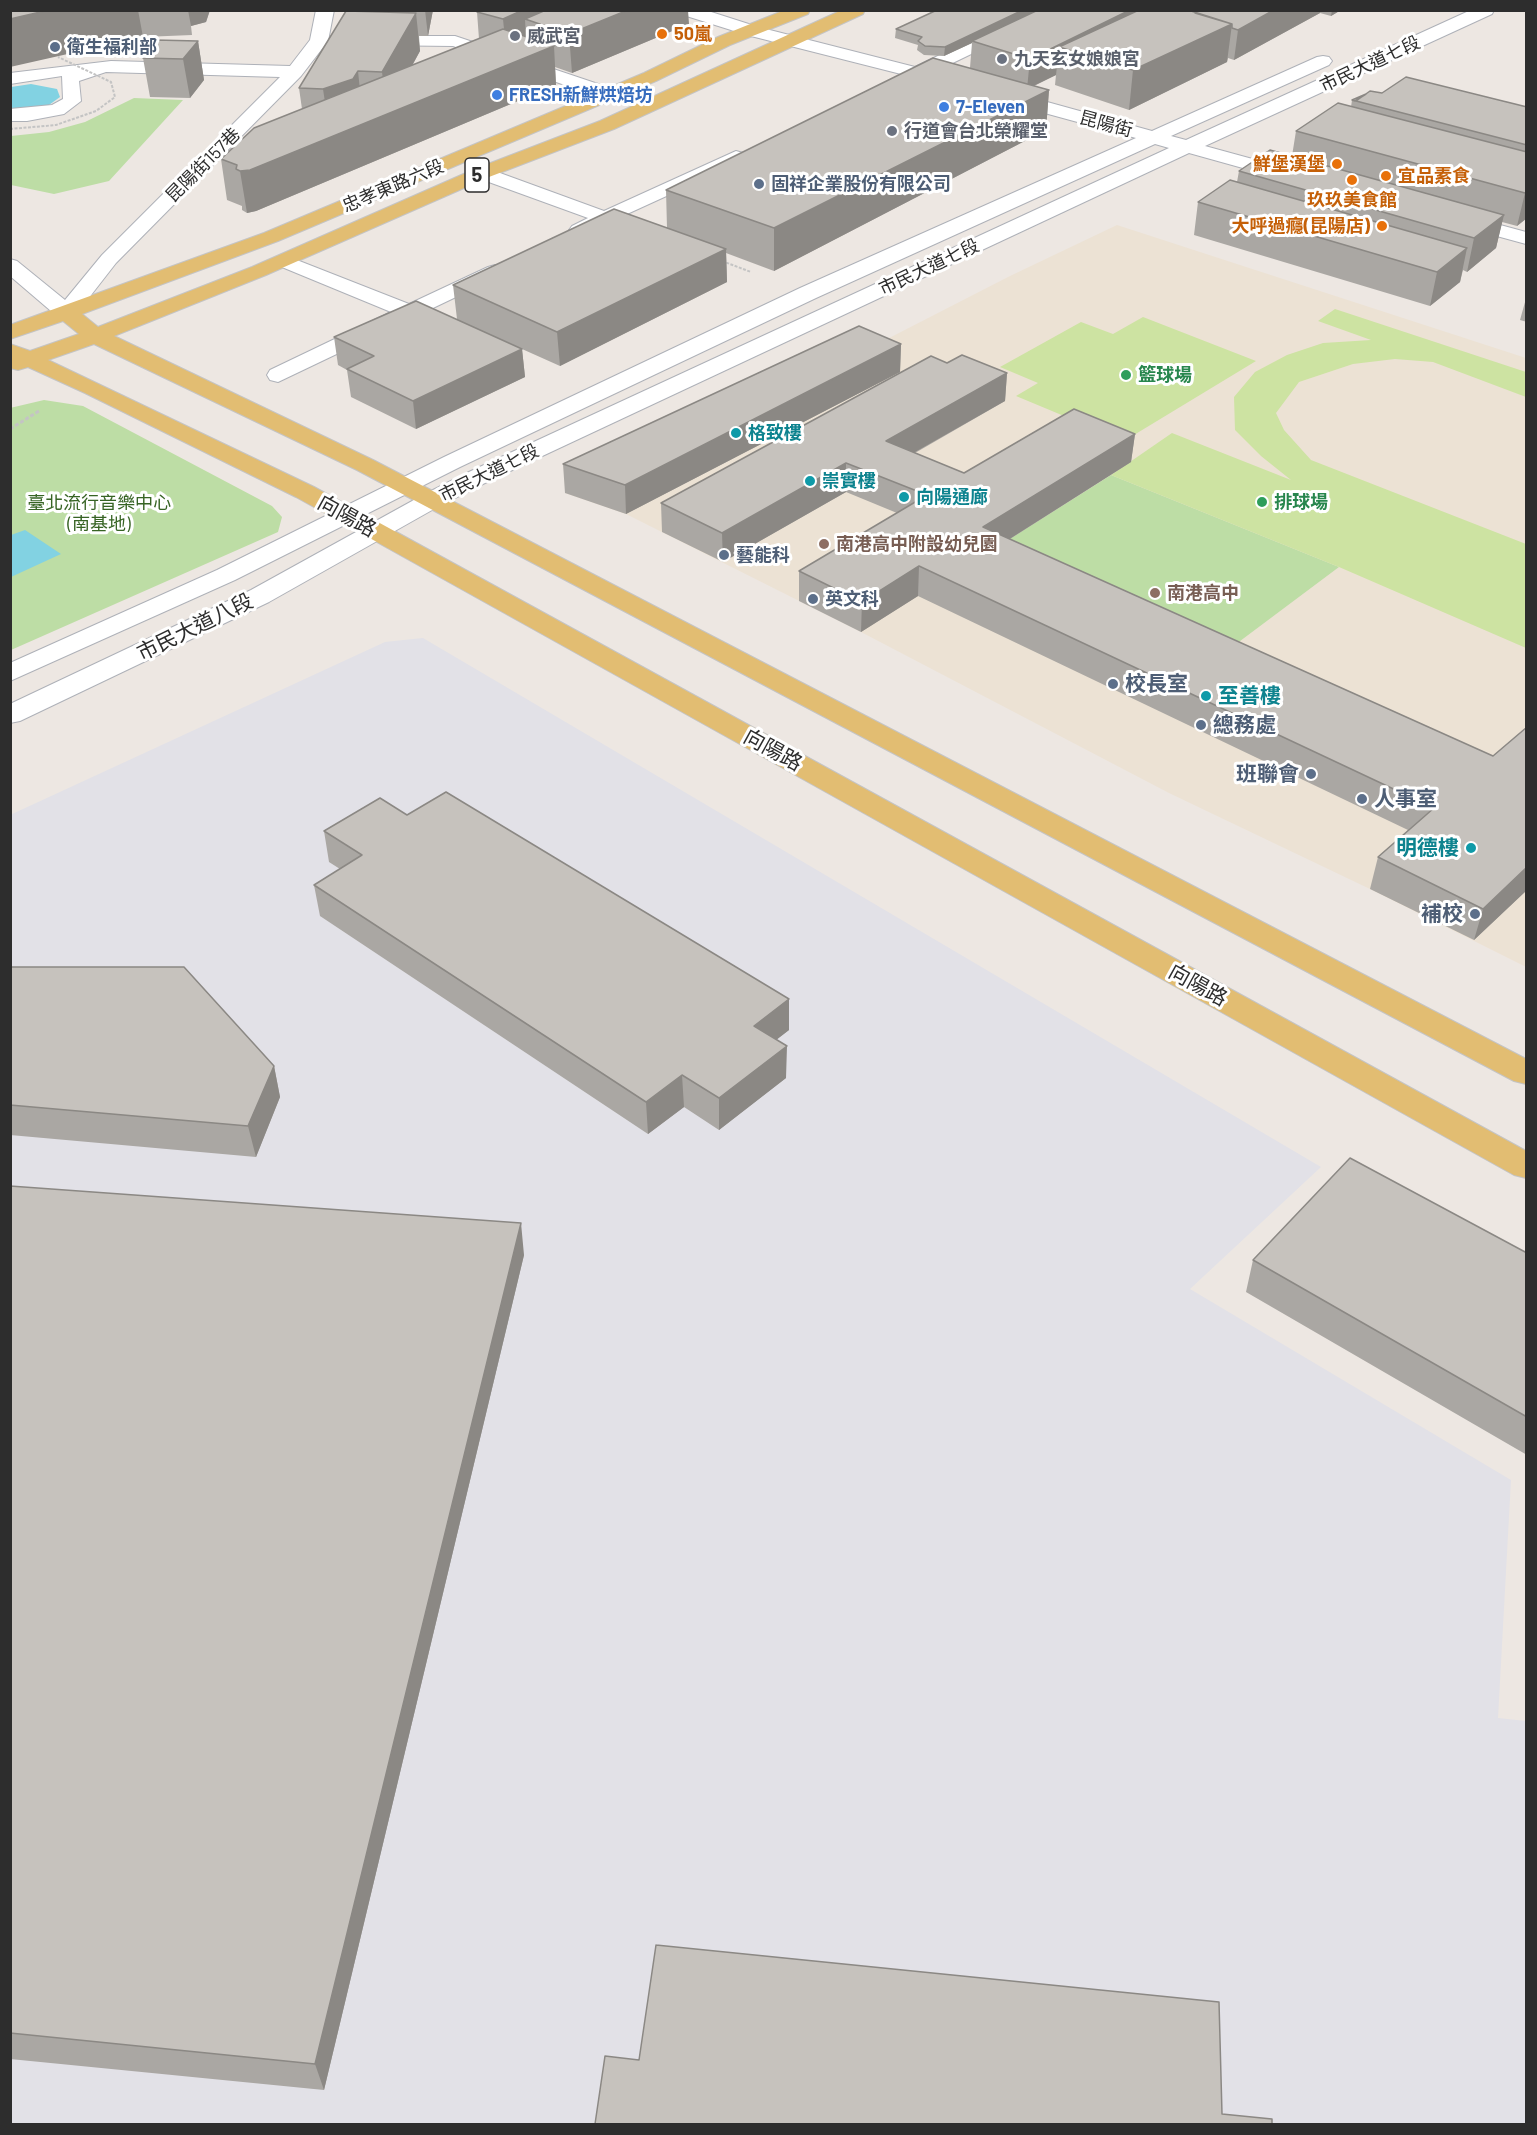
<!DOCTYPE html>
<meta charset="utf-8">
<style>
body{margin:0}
#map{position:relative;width:1537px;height:2135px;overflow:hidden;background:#ede7e2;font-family:Barlow,sans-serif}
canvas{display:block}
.frame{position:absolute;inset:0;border:12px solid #2d2d2d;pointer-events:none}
</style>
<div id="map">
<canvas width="1537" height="2135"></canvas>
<div class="frame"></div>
</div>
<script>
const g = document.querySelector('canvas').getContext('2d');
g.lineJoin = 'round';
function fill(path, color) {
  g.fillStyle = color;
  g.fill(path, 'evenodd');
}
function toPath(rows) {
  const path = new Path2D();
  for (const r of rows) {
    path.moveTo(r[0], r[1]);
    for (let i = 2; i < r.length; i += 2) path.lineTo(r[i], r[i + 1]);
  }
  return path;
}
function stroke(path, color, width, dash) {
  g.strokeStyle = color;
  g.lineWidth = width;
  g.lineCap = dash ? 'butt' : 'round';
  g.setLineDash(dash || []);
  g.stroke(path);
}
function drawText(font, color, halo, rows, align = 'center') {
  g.font = font + ' Barlow,"Noto Sans TC",sans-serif';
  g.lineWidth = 6;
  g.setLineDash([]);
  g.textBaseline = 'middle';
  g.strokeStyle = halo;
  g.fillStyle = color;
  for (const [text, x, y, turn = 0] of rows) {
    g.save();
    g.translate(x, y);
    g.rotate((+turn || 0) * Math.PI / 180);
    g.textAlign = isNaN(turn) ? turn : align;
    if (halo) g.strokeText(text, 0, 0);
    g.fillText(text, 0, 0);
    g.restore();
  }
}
fill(toPath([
 [423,638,1321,1167,1190,1289,1511,1480,1498,1718,1526,1721,1526,2124,11,2124,10,815,385,642]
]), '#e2e1e7');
fill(toPath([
 [1117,225,1526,358,1526,967,1370,889,1169,793,861,632,626,514,565,493,858,354,1010,276]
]), '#ece2d4');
fill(toPath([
 [134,98,183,100,109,181,54,194,11,185,11,136,49,132,85,122],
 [44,400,83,406,272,506,282,517,278,532,11,650,10,408],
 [1111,475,1339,567,1212,662,981,557]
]), '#bddda5');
fill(toPath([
 [1335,309,1526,372,1526,397,1433,362,1395,359,1353,364,1299,382,1276,413,1284,430,1311,460,1526,544,1526,648,1339,567,1111,475,1172,433,1291,480,1261,456,1235,430,1234,397,1255,372,1287,355,1323,343,1371,340,1318,321],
 [1143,317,1256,361,1124,441,1016,396,1038,383,1000,367,1081,322,1113,334]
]), '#cde3a2');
fill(toPath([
 [31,84,57,89,60,97,49,105,39,108,11,109,11,87],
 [25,530,61,554,11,577,11,535]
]), '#82d2e2');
const minor = toPath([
 [316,10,334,10,328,41,301,76,116,263,74,317,66,319,58,317,10,276,10,259,17,261,65,300,102,255,280,77,106,72,79,81,81,101,64,114,27,121,10,121,10,109,52,105,63,99,62,76,10,84,10,73,111,61,290,66,310,40,316,10],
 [678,10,705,10,758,27,915,67,1033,10,1056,10,1054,14,934,72,957,78,960,82,957,86,951,87,919,79,908,82,902,81,899,77,901,74,747,35,680,14,678,10],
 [1471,10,1494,10,1492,14,1205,146,1300,172,1303,176,1300,180,1293,182,1189,153,489,481,441,505,269,602,20,721,10,723,10,704,251,590,423,495,471,471,1169,148,1155,144,816,298,460,467,235,580,10,681,10,663,217,570,444,457,800,288,1136,138,997,100,995,96,997,92,1011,92,1152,131,1317,57,1323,56,1329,57,1332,61,1329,65,1171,136,1186,140,1471,10],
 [374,36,455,36,616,90,618,94,616,98,609,100,602,98,453,46,368,45,365,41,368,37,374,36],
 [736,151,743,153,746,157,743,161,579,236,572,234,569,230,572,226,588,218,475,177,472,173,475,169,482,167,489,169,604,211,736,151],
 [1456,213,1526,232,1526,244,1449,223,1446,219,1449,215,1456,213],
 [284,255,409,304,488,267,495,265,502,267,506,271,502,275,278,382,270,380,267,375,270,370,391,312,277,265,274,261,277,257,284,255]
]);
const major = toPath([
 [785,10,810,10,808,14,730,45,656,81,278,241,82,314,98,327,252,267,475,169,600,121,842,10,865,10,863,14,614,129,489,177,266,275,114,336,373,460,1526,1059,1526,1084,1514,1081,357,470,94,344,48,360,314,487,1526,1151,1526,1178,1514,1175,296,497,85,393,28,367,18,370,10,368,10,344,30,351,79,334,63,321,10,339,10,325,264,233,644,73,718,37,785,10]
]);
stroke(minor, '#aeb1b8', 2);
stroke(major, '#c4c4c4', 2);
stroke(toPath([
 [722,261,751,272]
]), '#c4c4c4', 2, [3, 1.5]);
stroke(toPath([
 [10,429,39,411]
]), '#c4c4c4', 3, [4, 2]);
fill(minor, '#fff');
fill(major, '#e2bd72');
stroke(toPath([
 [10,129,56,125,96,111,115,97,111,82,58,57]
]), '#c4c4c4', 2, [3, 1.5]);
fill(toPath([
 [10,10,210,10,206,22,191,26,192,35,143,37],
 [358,10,433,10,428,36,419,36,420,51,412,66,479,39,477,12,689,24,572,73,555,67,556,85,256,211,247,213,242,210,242,206,227,200,221,159,302,109,299,88],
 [719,10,738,10,722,12],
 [1199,10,1341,10,1331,16,1320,13,1234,60,1228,58,1227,62,1129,110,1055,85,1056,75,1034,86,1049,90,1046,130,774,271,726,253,727,282,560,366,522,349,525,377,416,429,351,397,347,370,338,365,334,337,457,319,453,285,667,228,666,190,970,68,972,43,944,56,924,55,917,50,918,45,895,38,896,29,1195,13],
 [198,41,204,80,190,98,150,97,143,58],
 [1382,93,1527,107,1527,218,1517,226,1502,222,1496,248,1467,272,1463,270,1460,282,1430,306,1194,235,1198,202,1237,182,1239,171,1292,156,1296,131,1351,107,1352,100],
 [1527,295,1527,322,1520,320],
 [901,344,900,372,626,514,565,493,563,464],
 [947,363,1007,373,1005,401,915,453,964,473,1135,434,1131,462,1010,539,1493,756,1527,727,1527,890,1474,940,1370,889,1378,857,1408,830,918,596,861,632,799,601,799,571,897,513,846,492,723,562,662,532,661,503],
 [407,815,789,999,789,1030,776,1040,786,1078,719,1130,684,1107,648,1134,320,916,314,885,340,869,329,862,324,831],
 [10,967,274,1066,280,1097,256,1157,10,1135],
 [10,1186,524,1255,324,2090,10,2059],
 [1527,1253,1527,1455,1246,1292,1253,1260]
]), '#aaa7a3');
fill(toPath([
 [49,10,138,10,143,37,10,67,10,19],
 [188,10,210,10,206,22,191,26],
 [425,10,433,10,428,36],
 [523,10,548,10,525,19,526,40,506,49,503,19],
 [628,10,688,10,689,24,572,73,569,34],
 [1023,10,1041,10,972,41,972,43,944,56,945,47],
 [1130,10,1160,10,1059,47,1056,75,1027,89,1030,59],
 [1274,10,1320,10,1320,13,1234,60,1238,30],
 [1332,10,1341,10,1331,16],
 [416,13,420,51,387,111,382,72],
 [1232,24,1227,62,1129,110,1133,70],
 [198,41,204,80,190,98,183,59],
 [554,46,556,85,256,211,247,213,240,171],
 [358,71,362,110,329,129,323,89],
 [1049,90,1046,130,774,271,774,228],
 [1527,192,1527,218,1517,226,1525,193],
 [1504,215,1496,248,1467,272,1474,238],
 [1467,248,1460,282,1430,306,1437,272],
 [726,249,727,282,560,366,557,332],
 [901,344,900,372,626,514,625,485],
 [522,349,525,377,416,429,413,401],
 [1007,373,1005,401,885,469,886,441],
 [1135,434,1131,462,981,557,983,527],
 [846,463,846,492,723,562,722,533],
 [919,566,918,596,861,632,862,602],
 [1527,867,1527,890,1474,940,1483,909],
 [789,999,789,1030,754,1057,754,1026],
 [787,1046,786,1078,719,1130,719,1098],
 [274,1066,280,1097,256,1157,248,1126],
 [682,1075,684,1107,648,1134,646,1102],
 [521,1223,524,1255,324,2090,315,2064]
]), '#8b8884');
const building = toPath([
 [10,10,49,10,10,19,10,10],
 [480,10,523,10,503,19,477,12,480,10],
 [546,10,628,10,569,34,525,19,546,10],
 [937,10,1023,10,945,47,925,46,918,41,922,37,896,29,937,10],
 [1038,10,1130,10,1030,59,972,41,1038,10],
 [1139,10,1188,10,1232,24,1133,70,1059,47,1139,10],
 [1199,10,1274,10,1238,30,1232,28,1232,24,1195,13,1199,10],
 [346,11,416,13,382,72,358,71,353,79,323,89,299,88,346,11],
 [503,29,554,46,250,170,240,171,236,169,237,165,221,159,254,128,503,29],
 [155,40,198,41,183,59,143,58,155,40],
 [933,58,1049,90,774,228,666,190,933,58],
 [1406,77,1527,107,1527,145,1356,101,1370,91,1382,93,1406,77],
 [1366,94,1355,101,1352,100,1366,94],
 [1338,103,1527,152,1527,192,1525,193,1296,131,1338,103],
 [1270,150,1504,215,1474,238,1239,171,1270,150],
 [1230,180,1467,248,1437,272,1198,202,1230,180],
 [614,209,726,249,557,332,453,285,614,209],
 [416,301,522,349,413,401,347,369,374,356,334,337,416,301],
 [859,326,901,344,625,485,563,464,859,326],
 [962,355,1007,373,886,441,964,473,1074,409,1135,434,983,527,1493,756,1527,727,1527,867,1483,909,1378,857,1434,808,919,566,862,602,799,571,927,495,846,463,722,533,661,503,931,356,947,363,962,355],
 [446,792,789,999,754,1026,787,1046,719,1098,682,1075,646,1102,314,885,362,855,324,831,380,798,407,815,446,792],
 [10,967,184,967,274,1066,248,1126,10,1105,10,967],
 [1350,1158,1527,1253,1527,1417,1253,1260,1350,1158],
 [10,1186,521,1223,315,2064,10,2033,10,1186],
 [656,1945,1219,2002,1222,2114,1272,2119,1272,2124,595,2124,605,2056,639,2060,656,1945]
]);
fill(building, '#c6c2bd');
stroke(building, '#8b8884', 1.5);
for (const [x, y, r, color] of [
 [662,34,6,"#e8710a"],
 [515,36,6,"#6b7280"],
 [55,47,6,"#5c6f8a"],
 [1002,59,6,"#6b7280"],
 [497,95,6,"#3f7fe0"],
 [944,107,6,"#3f7fe0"],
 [892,131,6,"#6b7280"],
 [1337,164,6,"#e8710a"],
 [1386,176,6,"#e8710a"],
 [1352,180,6,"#e8710a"],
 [759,184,6,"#5c6f8a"],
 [1382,226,6,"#e8710a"],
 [1126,375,6,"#2e9e5b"],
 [736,433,6,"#0f9aa8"],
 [810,481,6,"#0f9aa8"],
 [904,497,6,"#0f9aa8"],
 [1262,502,6,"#2e9e5b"],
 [824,544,6,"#8d6e63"],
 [724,555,6,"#5c6f8a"],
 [1155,593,6,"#8d6e63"],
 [813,599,6,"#5c6f8a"],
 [1113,684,6,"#5c6f8a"],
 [1206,696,6,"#0f9aa8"],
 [1201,725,6,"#5c6f8a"],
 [1311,774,6,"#5c6f8a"],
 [1362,799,6,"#5c6f8a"],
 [1471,848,6,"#0f9aa8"],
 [1475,914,6,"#5c6f8a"]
]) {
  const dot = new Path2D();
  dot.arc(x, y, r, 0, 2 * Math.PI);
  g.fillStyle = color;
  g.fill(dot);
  stroke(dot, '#fff', 2);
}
drawText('bold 18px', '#c56008', '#fff', [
 ["50嵐",674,34],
 ["鮮堡漢堡",1325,164,"right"],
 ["宜品素食",1398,176],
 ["玖玖美食館",1352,200,"center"],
 ["大呼過癮(昆陽店)",1370,226,"right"]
], 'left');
drawText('bold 18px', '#5b616d', '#fff', [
 ["威武宮",527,36],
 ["九天玄女娘娘宮",1014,59],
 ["行道會台北榮耀堂",904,131]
], 'left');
drawText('bold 18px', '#4e5e75', '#fff', [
 ["衛生福利部",67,47],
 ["固祥企業股份有限公司",771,184],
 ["藝能科",736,555],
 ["英文科",825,599]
], 'left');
drawText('18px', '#2d2d2d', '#fff', [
 ["市民大道七段",1370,64,-25],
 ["昆陽街",1106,124,15],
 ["昆陽街157巷",203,165,-45],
 ["忠孝東路六段",393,186,-23],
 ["市民大道七段",929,267,-25],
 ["市民大道七段",489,473,-26]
]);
drawText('bold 18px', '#366cbe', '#fff', [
 ["FRESH新鮮烘焙坊",509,95],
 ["7-Eleven",956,107]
], 'left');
drawText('bold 18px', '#27864d', '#fff', [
 ["籃球場",1138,375],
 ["排球場",1274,502]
], 'left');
drawText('bold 18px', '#0d838f', '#fff', [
 ["格致樓",748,433],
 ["崇實樓",822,481],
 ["向陽通廊",916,497]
], 'left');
drawText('18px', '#376424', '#fff', [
 ["臺北流行音樂中心",99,503],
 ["(南基地)",99,524]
]);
drawText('bold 18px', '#785e54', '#fff', [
 ["南港高中附設幼兒園",836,544],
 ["南港高中",1167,593]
], 'left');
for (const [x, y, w] of [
 [477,175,24]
]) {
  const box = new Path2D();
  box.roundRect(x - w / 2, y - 17, w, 34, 4.5);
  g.fillStyle = '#fff';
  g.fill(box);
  stroke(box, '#2d2d2d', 1.5);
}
drawText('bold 20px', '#2d2d2d', null, [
 ["5",477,175]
]);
drawText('21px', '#2d2d2d', '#fff', [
 ["向陽路",347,516,29],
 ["市民大道八段",195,627,-26],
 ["向陽路",773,750,29],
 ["向陽路",1198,985,29]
]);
drawText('bold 21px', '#4e5e75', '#fff', [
 ["校長室",1125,684],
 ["總務處",1213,725],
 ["班聯會",1299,774,"right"],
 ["人事室",1374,799],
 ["補校",1463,914,"right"]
], 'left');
drawText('bold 21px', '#0d838f', '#fff', [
 ["至善樓",1218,696],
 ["明德樓",1459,848,"right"]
], 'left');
</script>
